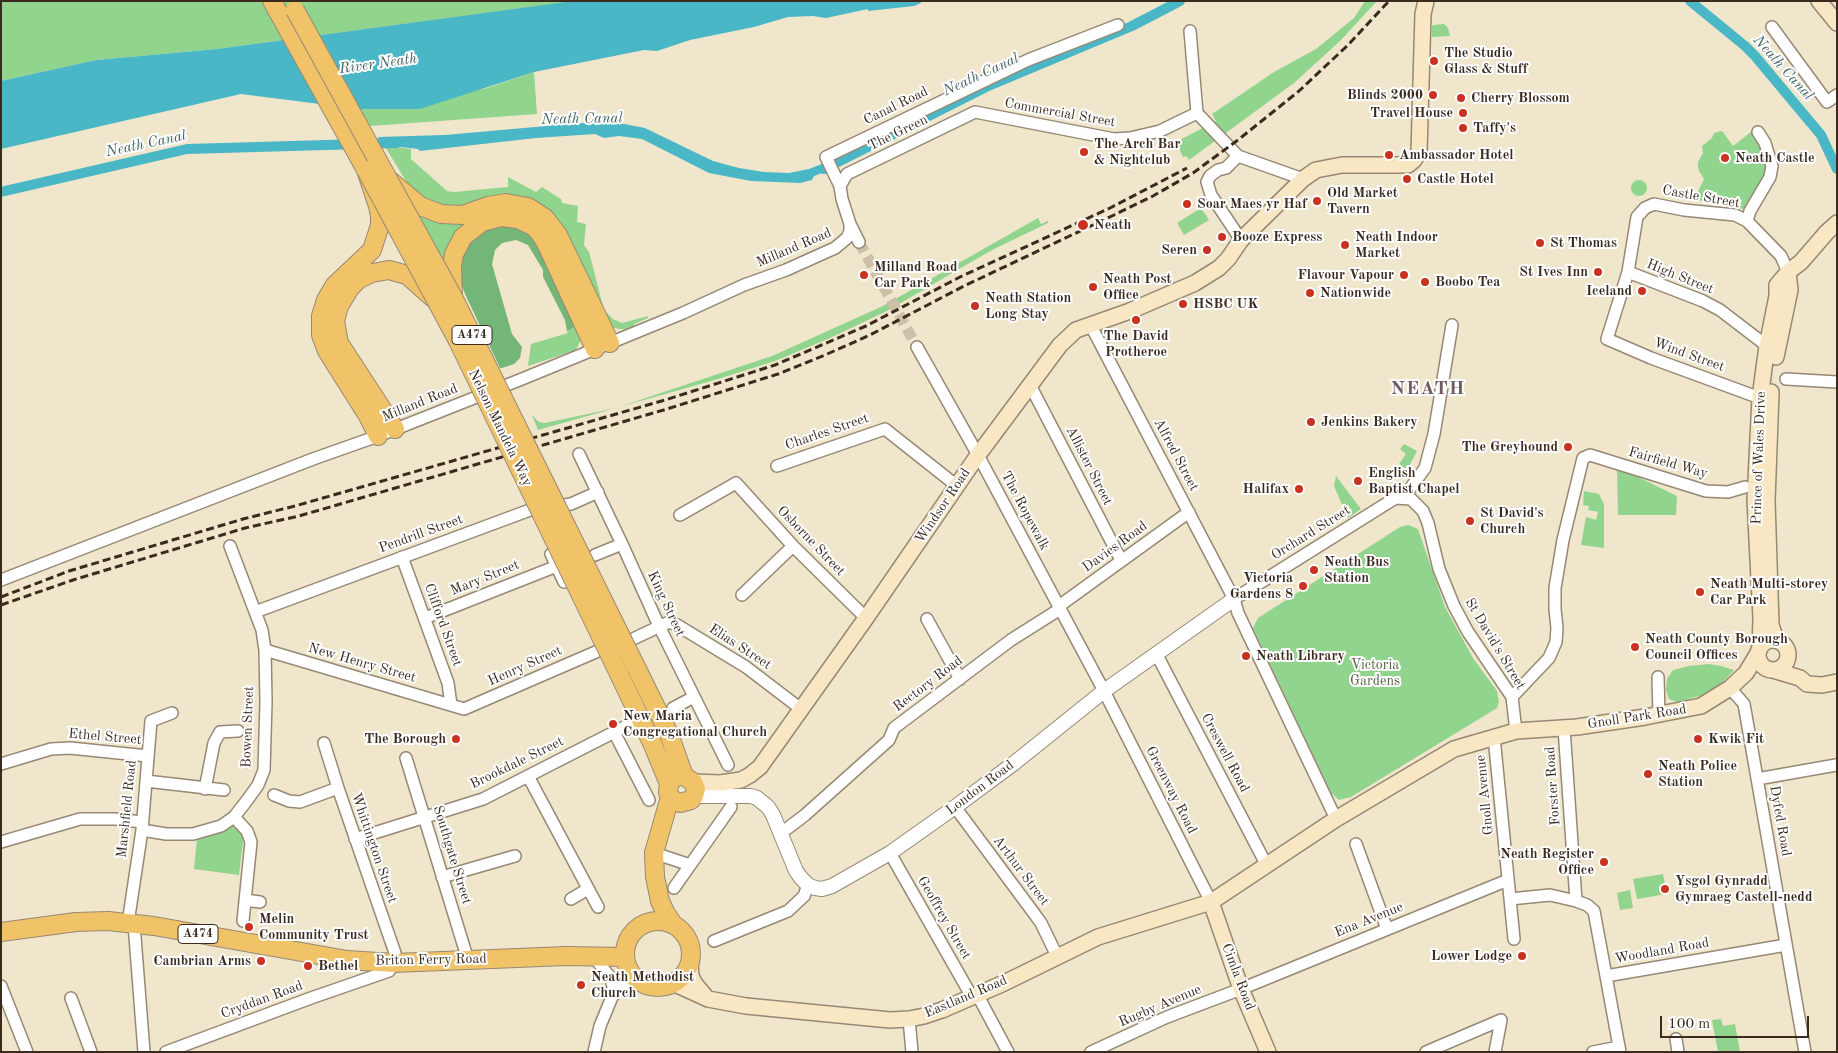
<!DOCTYPE html>
<style>
body{margin:0}
#map{position:relative;width:1838px;height:1053px;overflow:hidden;background:#f0e6cc;font-family:"Old Standard TT",serif}
canvas{display:block}
.frame{position:absolute;inset:0;border:2px solid #3b2a1e;pointer-events:none}
.scale{position:absolute;left:1660px;top:1016px;width:149px;height:22px;box-sizing:border-box;border:2px solid #3b2a1e;border-top:0;padding-left:6px;font-size:15px;line-height:18px;white-space:nowrap;color:#3b2a1e;-webkit-text-stroke:4px #fff;paint-order:stroke}
</style>
<div id="map">
<canvas width="1838" height="1053"></canvas>
<div class="frame"></div>
<div class="scale">100 m</div>
</div>
<script>
const g = document.querySelector('canvas').getContext('2d');
g.lineJoin = 'round';
function fill(path, color) {
  g.fillStyle = color;
  g.fill(path, 'evenodd');
}
function toPath(rows) {
  const path = new Path2D();
  for (const r of rows) {
    if (r.length === 3) {
      path.moveTo(r[0] + r[2], r[1]);
      path.arc(r[0], r[1], r[2], 0, 2 * Math.PI);
      continue;
    }
    path.moveTo(r[0], r[1]);
    for (let i = 2; i < r.length; i += 2) path.lineTo(r[i], r[i + 1]);
  }
  return path;
}
function stroke(path, color, width, dash) {
  g.strokeStyle = color;
  g.lineWidth = width;
  g.lineCap = dash ? 'butt' : 'round';
  g.setLineDash(dash || []);
  g.stroke(path);
}
function drawText(font, color, halo, rows, align = 'center') {
  g.font = font + ' "Old Standard TT",serif';
  g.lineWidth = 4;
  g.setLineDash([]);
  g.textBaseline = 'middle';
  g.strokeStyle = halo;
  g.fillStyle = color;
  for (const [text, x, y, turn = 0] of rows) {
    g.save();
    g.translate(x, y);
    g.rotate((+turn || 0) * Math.PI / 180);
    g.textAlign = isNaN(turn) ? turn : align;
    if (halo) g.strokeText(text, 0, 0);
    g.fillText(text, 0, 0);
    g.restore();
  }
}
fill(toPath([
 [1,1,576,1,217,49,96,60,1,81],
 [1365,1,1377,1,1340,41,1294,83,1189,160,1186,156,1183,157,1176,142,1216,121,1212,114,1274,72,1316,49,1354,18],
 [1444,24,1448,28,1450,36,1432,37,1432,26,1433,25],
 [534,72,537,114,370,126,359,109,386,109,487,88],
 [1721,131,1723,132,1733,146,1752,131,1761,144,1768,161,1767,176,1747,206,1743,209,1719,203,1694,200,1704,179,1699,171,1698,167,1698,162,1703,153,1702,146,1712,138,1714,133],
 [384,145,411,149,411,159,447,191,454,192,508,187,508,177,536,192,542,187,561,199,562,203,578,206,577,222,586,224,584,245,589,252,604,310,613,319,622,323,648,316,648,318,634,324,634,328,627,330,614,328,609,325,566,239,469,207,435,207,412,191],
 [1639,188,8],
 [1201,208,1209,220,1184,235,1177,223],
 [418,214,464,220,466,225,447,270],
 [1038,218,1041,224,1048,221,1048,223,992,250,887,311,830,338,775,361,718,379,538,430,532,415,539,422,545,423,616,408,772,356,883,306],
 [576,322,582,337,576,350,528,366,531,344,568,333,567,331,573,328],
 [1404,444,1417,451,1407,470,1399,464,1406,454,1400,449],
 [1617,469,1636,476,1677,496,1676,515,1618,515],
 [1336,476,1361,509,1348,518,1334,486],
 [1584,491,1599,494,1604,504,1604,548,1581,545,1586,517,1596,520,1598,512,1588,510,1589,506,1583,505],
 [1408,525,1418,529,1445,607,1473,658,1497,691,1499,702,1497,708,1351,797,1339,800,1331,793,1253,628,1258,618,1400,527],
 [1709,664,1721,666,1734,670,1726,679,1707,694,1677,702,1669,699,1666,690,1667,679,1673,670,1689,666],
 [232,822,242,831,243,842,239,875,194,869,197,838],
 [1663,874,1667,894,1637,899,1633,879],
 [1630,890,1633,908,1620,910,1617,893],
 [1721,1019,1723,1026,1735,1024,1740,1052,1718,1052,1712,1020]
]), '#90d48d');
fill(toPath([
 [515,224,533,235,576,322,573,328,567,331,565,320,543,277,543,270,528,245,516,240,502,243,495,250,492,264,512,334,522,347,520,358,514,364,502,368,500,368,465,294,460,280,460,259,464,245,488,227]
]), '#74b678');
fill(toPath([
 [573,1,920,1,921,3,914,6,868,11,868,9,826,18,813,16,788,17,754,27,690,40,657,51,644,50,534,72,420,109,359,109,241,94,1,149,1,81,96,60,217,49],
 [614,122,645,128,713,161,739,168,764,172,789,173,809,169,822,164,825,172,814,176,812,180,800,183,751,181,709,173,642,139,619,136,604,138,595,134,536,138,420,151,418,149,384,145,378,137,445,135,580,123]
]), '#4ab7c6');
stroke(toPath([
 [1690,1,1745,46,1755,56,1821,135,1837,169],
 [824,169,986,87,1132,26,1180,1],
 [1,192,187,149,396,143]
]), '#4ab7c6', 10);
stroke(toPath([
 [859,242,917,347]
]), '#ccc0a9', 11, [11, 5.5]);
const minor = toPath([
 [1772,27,1827,102,1837,95],
 [1190,31,1197,113],
 [1197,113,1238,156,1303,179],
 [1238,156,1226,168,1218,170,1210,176,1207,182,1211,195,1241,240],
 [840,186,847,174,975,112,1114,139,1130,138,1160,131,1197,113],
 [1747,221,1750,211,1770,177,1772,166,1765,143,1758,132],
 [850,224,859,242],
 [1628,272,1703,301,1720,310,1767,346],
 [1090,324,1234,599,1238,613,1336,819],
 [917,347,978,455,1104,691,1211,902],
 [1786,379,1837,382],
 [1030,385,1121,560],
 [1760,398,1651,358,1607,339,1628,272,1637,217,1645,208,1654,204,1684,210,1735,215,1747,221,1781,256,1788,272],
 [579,454,622,544,659,626,728,765],
 [777,466,885,429,957,486],
 [1404,497,1425,468,1434,434,1452,325],
 [680,515,736,483,793,546,866,618],
 [551,554,564,582],
 [595,555,622,544],
 [402,557,448,683,451,705],
 [1,580,313,459,378,436,522,379,683,313,744,285,786,270,835,248,847,238,850,231,850,224,842,199,840,186,826,157,1028,60,1118,25],
 [742,595,793,546],
 [1234,599,1389,502,1396,498,1411,499,1423,511,1428,523,1439,569,1454,606,1468,632,1512,697,1516,731],
 [1059,606,1189,512],
 [255,612,530,510,571,504,598,492],
 [425,618,557,566],
 [927,619,960,679],
 [635,638,669,622,677,625,746,667,801,709],
 [265,650,464,709,598,651],
 [1157,655,1266,864],
 [1658,677,1659,715],
 [1730,688,1744,704,1805,1052],
 [1512,697,1549,658,1556,642,1557,628,1555,609,1555,588,1563,540,1583,458,1590,455,1706,491,1728,492,1745,487],
 [673,708,694,697],
 [1564,728,1576,901],
 [614,732,649,800],
 [1494,737,1514,939],
 [406,758,468,960],
 [1,764,51,749,70,748,148,756],
 [528,776,598,907],
 [1757,779,1836,765],
 [146,781,224,790],
 [205,789,214,743,220,732,238,731],
 [274,795,289,801,300,802,338,788],
 [955,807,1033,912,1041,923,1057,956],
 [234,817,247,831,251,842,243,921],
 [142,830,166,834,193,834,221,826,234,817,248,799,258,785,264,770,266,702,265,650,262,630,230,546],
 [780,834,805,815,889,740,894,728,1011,640,1060,609],
 [355,839,483,799,632,723],
 [1,842,80,819,115,819,142,822],
 [1356,844,1387,929],
 [654,853,690,865],
 [890,853,972,997],
 [442,877,515,856],
 [674,888,731,807],
 [571,899,588,889],
 [1510,899,1550,895,1576,901,1587,905,1594,911,1620,1052],
 [245,900,260,902],
 [128,923,142,830,151,721,172,713],
 [134,924,144,1052],
 [714,941,788,911,804,896,808,885],
 [594,957,610,977,613,986,612,997],
 [1606,976,1786,945],
 [1,986,27,1052],
 [977,994,1008,1052],
 [71,998,91,1052],
 [909,1019,912,1052],
 [1676,1039,1678,1052],
 [166,1052,311,998,389,971,394,963,395,953,338,788,324,743],
 [594,1052,600,1026,612,997,633,975],
 [1091,1052,1167,1017,1241,989,1508,880],
 [1426,1052,1501,1020],
 [1495,1052,1501,1020],
 [1593,1052,1619,1047]
]);
const tertiary = toPath([
 [694,796,751,796,757,798,768,807,773,815,796,871,801,878,808,885,815,888,822,889,832,886,890,853,955,807,1013,764,1104,691,1234,599]
]);
const secondary = toPath([
 [1819,1,1837,23],
 [1776,357,1790,290,1788,272],
 [1771,392,1767,501,1771,625,1776,640],
 [1773,655,15],
 [1760,648,1761,618,1755,500,1760,398,1767,346,1777,296,1777,285,1788,272,1801,262,1827,232,1837,223],
 [1773,670,1800,678,1807,684,1822,685,1837,682],
 [693,782,720,783,741,780,750,775,760,767,866,618,978,455,1060,345,1076,330,1130,311,1195,283,1219,268,1228,259,1241,240,1303,179,1316,170,1342,165,1408,165,1414,160,1419,152,1423,14,1426,1],
 [1211,902,1241,989,1268,1052],
 [690,964,691,976,695,984,706,997],
 [673,983,708,999,746,1006,890,1020,909,1019,924,1016,942,1010,1004,983,1098,937,1211,902,1336,819,1454,749,1516,731,1577,727,1645,717,1701,706,1730,688,1746,673,1758,653]
]);
const primary = toPath([
 [272,1,366,170,378,206,380,216,380,225,372,250,335,285,326,300,321,316,321,335,327,351,368,416,378,436],
 [388,179,420,206,441,214,463,215,488,206,506,203,528,207,545,218,558,235,610,343],
 [453,297,452,266,454,254,463,237,482,222,501,217,518,219,533,226,539,232,546,243,595,349],
 [395,429,339,343,335,321,339,306,350,288,359,279,372,273,389,270,407,275,433,298],
 [636,667,669,734,684,776],
 [621,678,653,745,669,784],
 [670,797,675,801,680,803,691,800,694,796,696,789,693,782,684,776,678,776,673,779,669,784,668,792,670,797,654,853,655,877,660,901,665,912,673,924],
 [658,954,33],
 [1,932,76,922,108,921,154,926,347,960,394,963,566,956,625,957]
]);
stroke(minor, '#968875', 14);
stroke(tertiary, '#968875', 16);
stroke(secondary, '#968875', 18);
stroke(primary, '#968875', 20);
stroke(minor, '#fff', 11);
stroke(tertiary, '#fff', 14);
stroke(secondary, '#f9e7c3', 15);
stroke(primary, '#f1c369', 18);
stroke(toPath([
 [1,597,69,571,243,519,295,506,564,429,665,400,775,365,866,326,960,277,1110,208,1187,168],
 [1,605,73,580,245,528,299,516,667,409,778,374,825,355,870,335,964,286,1114,215,1153,196,1193,173,1238,140,1299,91,1348,45,1389,1]
]), '#3b2a1e', 3, [8, 4]);
const primaryBridge = toPath([
 [295,10,453,297,636,667],
 [366,170,458,341,621,678]
]);
stroke(primaryBridge, '#968875', 20, []);
stroke(primaryBridge, '#f1c369', 18);
for (const [x, y, r, color] of [
 [1434,61,5,"#c8321e"],
 [1433,95,5,"#c8321e"],
 [1461,98,5,"#c8321e"],
 [1463,113,5,"#c8321e"],
 [1463,128,5,"#c8321e"],
 [1084,152,5,"#c8321e"],
 [1389,155,5,"#c8321e"],
 [1725,158,5,"#c8321e"],
 [1407,179,5,"#c8321e"],
 [1317,201,5,"#c8321e"],
 [1187,204,5,"#c8321e"],
 [1083,225,6,"#c8321e"],
 [1222,237,5,"#c8321e"],
 [1540,243,5,"#c8321e"],
 [1345,245,5,"#c8321e"],
 [1207,250,5,"#c8321e"],
 [1598,272,5,"#c8321e"],
 [864,275,5,"#c8321e"],
 [1404,275,5,"#c8321e"],
 [1425,282,5,"#c8321e"],
 [1093,287,5,"#c8321e"],
 [1642,291,5,"#c8321e"],
 [1310,293,5,"#c8321e"],
 [1183,304,5,"#c8321e"],
 [975,306,5,"#c8321e"],
 [1136,320,5,"#c8321e"],
 [1311,422,5,"#c8321e"],
 [1568,447,5,"#c8321e"],
 [1358,481,5,"#c8321e"],
 [1299,489,5,"#c8321e"],
 [1470,521,5,"#c8321e"],
 [1314,570,5,"#c8321e"],
 [1303,586,5,"#c8321e"],
 [1700,592,5,"#c8321e"],
 [1635,647,5,"#c8321e"],
 [1246,656,5,"#c8321e"],
 [613,724,5,"#c8321e"],
 [456,739,5,"#c8321e"],
 [1698,739,5,"#c8321e"],
 [1648,774,5,"#c8321e"],
 [1604,862,5,"#c8321e"],
 [1665,889,5,"#c8321e"],
 [249,927,5,"#c8321e"],
 [1522,956,5,"#c8321e"],
 [261,961,5,"#c8321e"],
 [308,966,5,"#c8321e"],
 [581,985,5,"#c8321e"]
]) {
  const dot = new Path2D();
  dot.arc(x, y, r, 0, 2 * Math.PI);
  g.fillStyle = color;
  g.fill(dot);
  stroke(dot, '#fff', 2);
}
for (const [x, y, w] of [
 [472,335,40],
 [198,934,40]
]) {
  const box = new Path2D();
  box.roundRect(x - w / 2, y - 9.5, w, 19, 4);
  g.fillStyle = '#fff';
  g.fill(box);
  stroke(box, '#3b2a1e', 1);
}
drawText('bold 12px', '#3b2a1e', null, [
 ["A474",472,335],
 ["A474",198,934]
]);
drawText('bold 14px', '#3b2a1e', '#fff', [
 ["The Studio",1444,53],
 ["Glass & Stuff",1444,69],
 ["Blinds 2000",1423,95,"right"],
 ["Cherry Blossom",1471,98],
 ["Travel House",1453,113,"right"],
 ["Taffy's",1473,128],
 ["The Arch Bar",1094,144],
 ["& Nightclub",1094,160],
 ["Ambassador Hotel",1399,155],
 ["Neath Castle",1735,158],
 ["Castle Hotel",1417,179],
 ["Old Market",1327,193],
 ["Tavern",1327,209],
 ["Soar Maes yr Haf",1197,204],
 ["Neath",1094,225],
 ["Booze Express",1232,237],
 ["Neath Indoor",1355,237],
 ["Market",1355,253],
 ["St Thomas",1550,243],
 ["Seren",1197,250,"right"],
 ["Milland Road",874,267],
 ["Car Park",874,283],
 ["St Ives Inn",1588,272,"right"],
 ["Flavour Vapour",1394,275,"right"],
 ["Neath Post",1103,279],
 ["Office",1103,295],
 ["Boobo Tea",1435,282],
 ["Iceland",1632,291,"right"],
 ["Nationwide",1320,293],
 ["Neath Station",985,298],
 ["Long Stay",985,314],
 ["HSBC UK",1193,304],
 ["The David",1136,336,"center"],
 ["Protheroe",1136,352,"center"],
 ["Jenkins Bakery",1321,422],
 ["The Greyhound",1558,447,"right"],
 ["English",1368,473],
 ["Baptist Chapel",1368,489],
 ["Halifax",1289,489,"right"],
 ["St David's",1480,513],
 ["Church",1480,529],
 ["Neath Bus",1324,562],
 ["Station",1324,578],
 ["Victoria",1293,578,"right"],
 ["Gardens 8",1293,594,"right"],
 ["Neath Multi-storey",1710,584],
 ["Car Park",1710,600],
 ["Neath County Borough",1645,639],
 ["Council Offices",1645,655],
 ["Neath Library",1256,656],
 ["New Maria",623,716],
 ["Congregational Church",623,732],
 ["The Borough",446,739,"right"],
 ["Kwik Fit",1708,739],
 ["Neath Police",1658,766],
 ["Station",1658,782],
 ["Neath Register",1594,854,"right"],
 ["Office",1594,870,"right"],
 ["Ysgol Gynradd",1675,881],
 ["Gymraeg Castell-nedd",1675,897],
 ["Melin",259,919],
 ["Community Trust",259,935],
 ["Lower Lodge",1512,956,"right"],
 ["Cambrian Arms",251,961,"right"],
 ["Bethel",318,966],
 ["Neath Methodist",591,977],
 ["Church",591,993]
], 'left');
drawText('14px', '#3b2a1e', '#fff', [
 ["Canal Road",896,106,-26],
 ["Commercial Street",1060,113,10],
 ["The Green",898,133,-26],
 ["Castle Street",1701,197,10],
 ["Milland Road",794,248,-23],
 ["High Street",1680,277,22],
 ["Wind Street",1689,355,20],
 ["Milland Road",420,403,-22],
 ["Nelson Mandela Way",500,428,64],
 ["Charles Street",827,432,-19],
 ["Alfred Street",1176,455,62],
 ["Prince of Wales Drive",1759,458,-88],
 ["Fairfield Way",1668,463,16],
 ["Allister Street",1089,466,63],
 ["Windsor Road",943,506,-56],
 ["The Ropewalk",1025,511,62],
 ["Orchard Street",1311,533,-32],
 ["Pendrill Street",421,534,-20],
 ["Osborne Street",811,541,46],
 ["Davies Road",1115,547,-36],
 ["Mary Street",485,578,-22],
 ["King Street",666,604,65],
 ["Clifford Street",443,625,70],
 ["St David's Street",1495,644,59],
 ["Elias Street",740,647,33],
 ["New Henry Street",362,663,16],
 ["Henry Street",525,666,-24],
 ["Rectory Road",928,684,-37],
 ["Gnoll Park Road",1637,717,-9],
 ["Bowen Street",248,727,-88],
 ["Ethel Street",105,737,5],
 ["Creswell Road",1225,753,62],
 ["Brookdale Street",517,763,-26],
 ["Forster Road",1553,786,-94],
 ["London Road",980,788,-37],
 ["Greenway Road",1171,790,63],
 ["Gnoll Avenue",1485,795,-96],
 ["Marshfield Road",127,809,-84],
 ["Dyfed Road",1780,821,80],
 ["Whittington Street",374,848,71],
 ["Southgate Street",452,855,73],
 ["Arthur Street",1021,871,53],
 ["Geoffrey Street",944,918,60],
 ["Ena Avenue",1369,920,-22],
 ["Woodland Road",1662,951,-10],
 ["Briton Ferry Road",431,960,-1],
 ["Cimla Road",1238,977,69],
 ["Eastland Road",966,997,-23],
 ["Cryddan Road",262,1000,-20],
 ["Rugby Avenue",1160,1006,-23]
]);
drawText('14px', '#545d3f', '#fff', [
 ["Victoria",1375,665],
 ["Gardens",1375,681]
]);
drawText('italic 15px', '#416261', '#fff', [
 ["River Neath",378,64,-8],
 ["Neath Canal",1783,68,48],
 ["Neath Canal",981,75,-25],
 ["Neath Canal",582,119,-1],
 ["Neath Canal",146,144,-12]
]);
g.letterSpacing = '1px';
drawText('bold 19px', '#6f5b60', '#fff', [
 ["NEATH",1428,389]
]);
g.letterSpacing = '0px';
</script>
